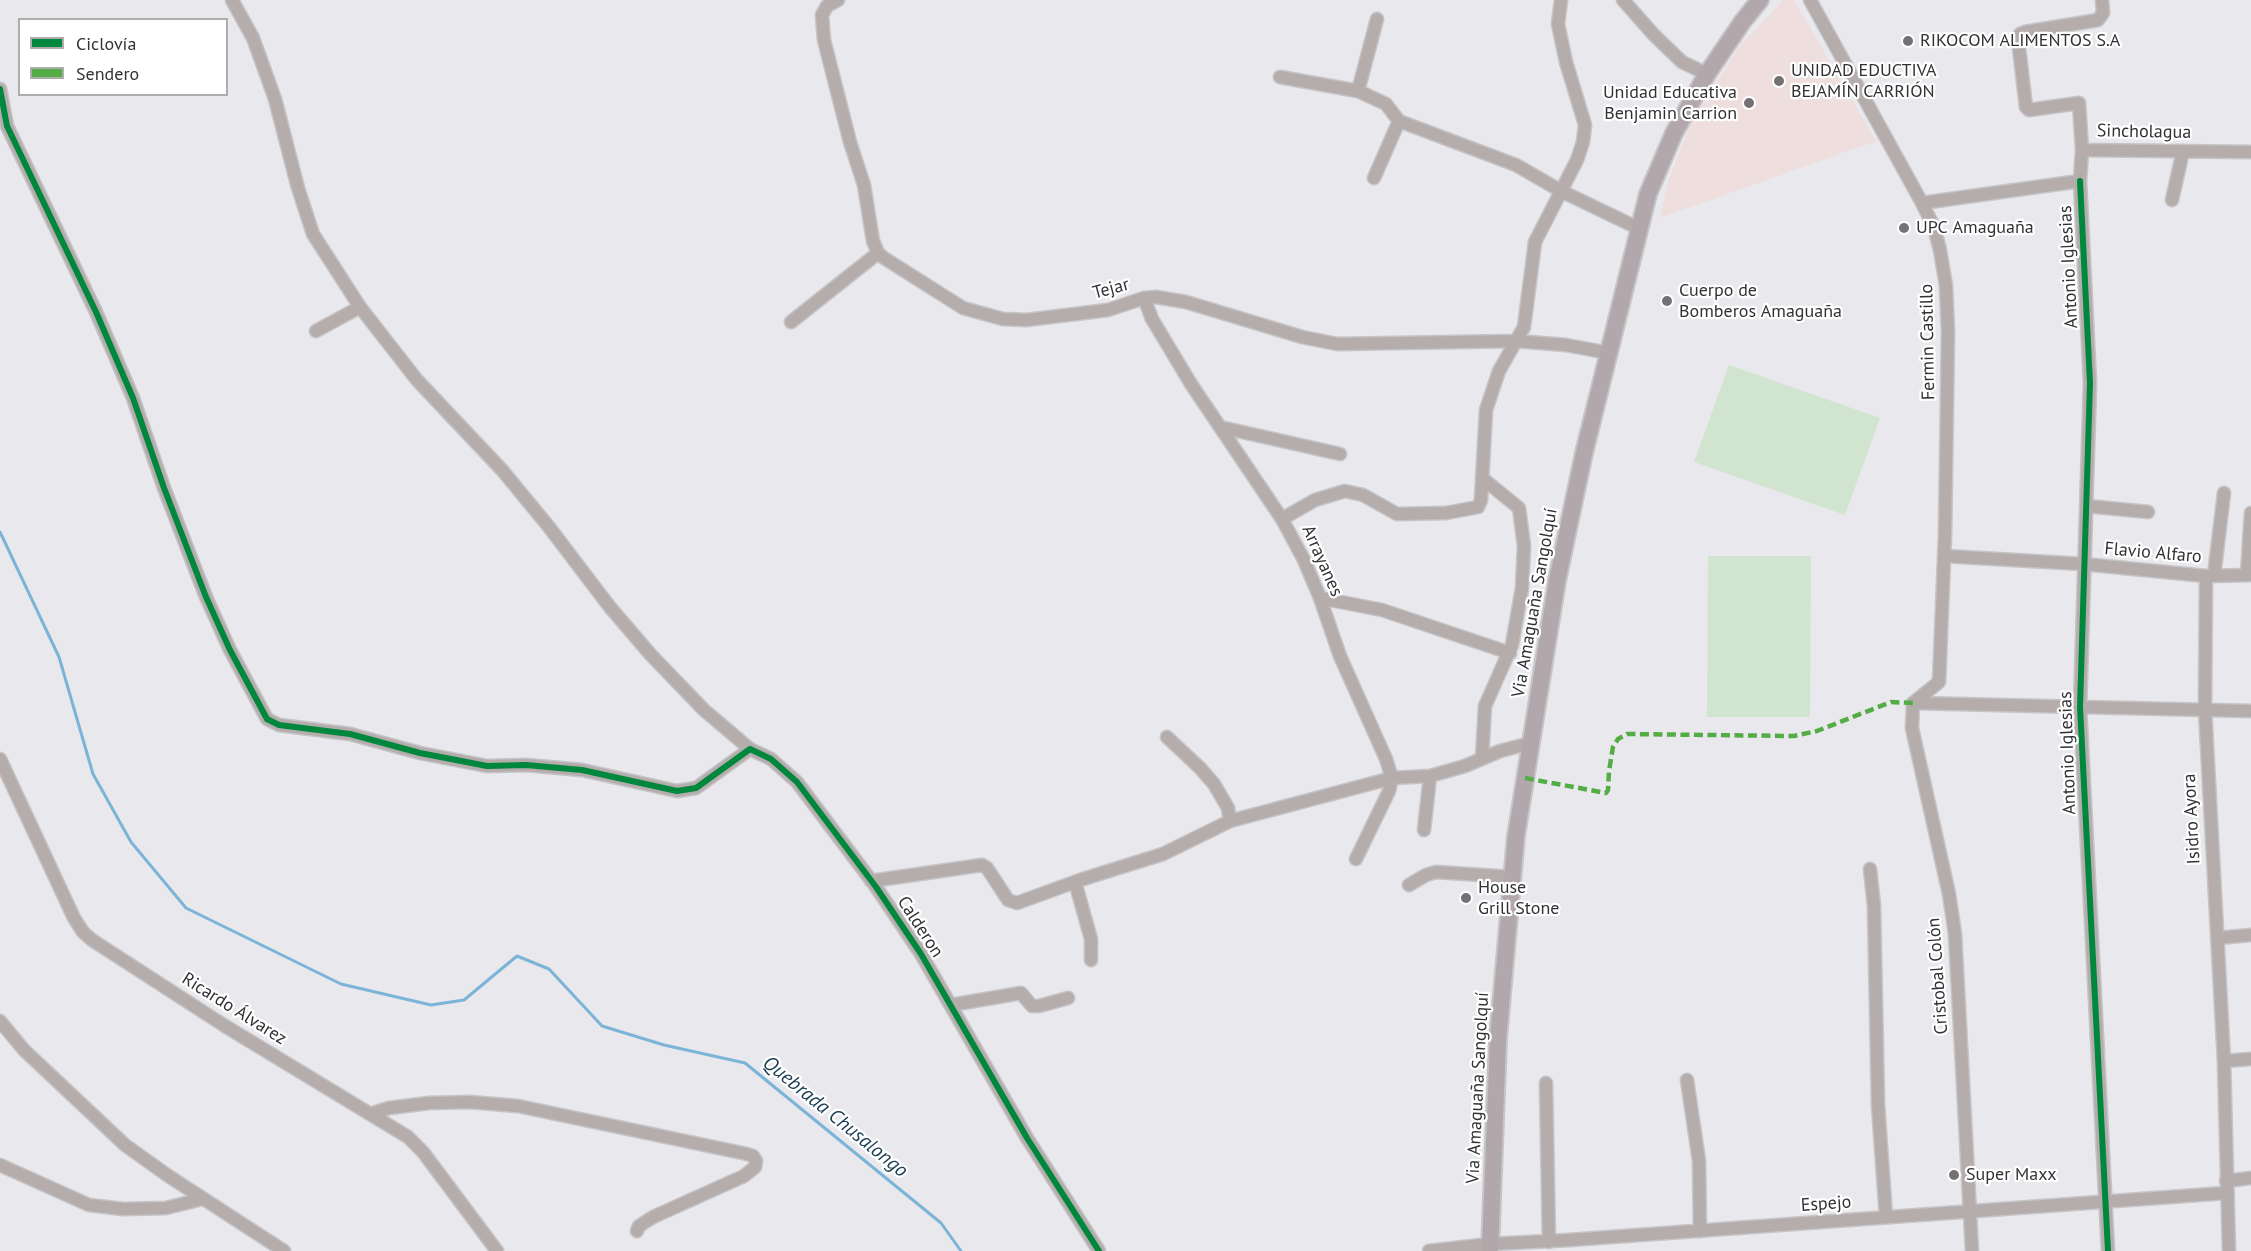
<!DOCTYPE html>
<meta charset="utf-8">
<style>
body{margin:0}
#map{position:relative;width:2251px;height:1251px;overflow:hidden;background:#e9e8ed;font-family:"PT Sans",sans-serif}
canvas{display:block}
.legend{position:absolute;left:18px;top:18px;width:210px;height:78px;box-sizing:border-box;background:#fff;border:2px solid #adadae;margin:0;padding:8px 10px;list-style:none;font-size:18px;color:#323235}
.legend li{display:flex;align-items:center;gap:12px;height:30px}
.legend b{width:30px;border:2px solid #adadae}
</style>
<div id="map">
<canvas width="2251" height="1251"></canvas>
<ul class="legend">
<li><b style="height:8px;background:#00873e"></b>Ciclovía</li>
<li><b style="height:8px;background:#54ac45"></b>Sendero</li>
</ul>
</div>
<script>
const g = document.querySelector('canvas').getContext('2d');
g.lineJoin = 'round';
function fill(path, color) {
  g.fillStyle = color;
  g.fill(path, 'evenodd');
}
function toPath(rows) {
  const path = new Path2D();
  for (const r of rows) {
    path.moveTo(r[0], r[1]);
    for (let i = 2; i < r.length; i += 2) path.lineTo(r[i], r[i + 1]);
  }
  return path;
}
function stroke(path, color, width, dash) {
  g.strokeStyle = color;
  g.lineWidth = width;
  g.lineCap = dash ? 'butt' : 'round';
  g.setLineDash(dash || []);
  g.stroke(path);
}
function drawText(font, color, halo, rows, align = 'center') {
  g.font = font + ' "PT Sans",sans-serif';
  g.lineWidth = 4.5;
  g.setLineDash([]);
  g.textBaseline = 'middle';
  g.strokeStyle = halo;
  g.fillStyle = color;
  for (const [text, x, y, turn = 0] of rows) {
    g.save();
    g.translate(x, y);
    g.rotate((+turn || 0) * Math.PI / 180);
    g.textAlign = isNaN(turn) ? turn : align;
    if (halo) g.strokeText(text, 0, 0);
    g.fillText(text, 0, 0);
    g.restore();
  }
}
fill(toPath([
 [1783,0,1794,0,1876,141,1660,218,1668,182,1692,120,1742,43]
]), '#eedfde');
fill(toPath([
 [1729,365,1880,418,1845,515,1694,462],
 [1708,556,1811,556,1810,717,1707,717]
]), '#d1e4cf');
stroke(toPath([
 [0,532,59,657,93,774,131,842,186,908,341,984,431,1005,464,1000,517,956,549,969,602,1026,664,1045,745,1063,941,1223,961,1251]
]), '#7bb4d7', 3);
const minor = toPath([
 [232,0,253,38,275,99,298,188,313,234,360,307,417,380,502,470,549,527,609,606,651,655,704,710,750,749],
 [838,0,827,6,822,15,824,40,850,142,864,185,873,241,878,253,884,258,963,308,1003,319,1026,320,1108,310,1144,298,1156,297,1186,302,1302,337,1337,344,1516,341,1566,345,1609,353],
 [1623,0,1654,35,1682,62,1707,74],
 [1810,0,1922,203,1934,227,1940,250,1946,286,1948,332,1945,535,1939,682,1913,703],
 [1280,77,1358,91,1386,104,1399,121,1516,165,1561,191,1640,229],
 [0,89,7,126,96,312,133,398,164,488,206,597,230,650,267,719,279,725,350,734,420,753,487,766,526,765,582,770,677,791,696,788,750,749,771,759,797,782,876,887,921,954,1027,1138,1099,1251],
 [1358,91,1377,19],
 [2082,150,2079,103,2029,110,2026,107,2018,39,2020,34,2025,32,2098,20,2103,13,2102,0],
 [1374,178,1399,121],
 [2080,181,2090,383,2080,707,2108,1251],
 [2172,200,2183,151],
 [1922,203,2080,181,2082,150,2251,152],
 [1144,298,1152,319,1191,384,1282,519,1304,560,1320,598,1340,656,1386,759,1392,778,1389,791,1356,859],
 [791,322,878,253],
 [316,331,360,307],
 [1220,427,1340,454],
 [1482,478,1519,508,1524,546,1522,588,1512,645,1485,706,1482,758],
 [2087,506,2148,512],
 [1282,519,1315,500,1345,491,1363,495,1397,514,1446,513,1478,507,1481,500,1486,410,1499,371,1524,327,1535,242,1577,160,1583,142,1585,125,1566,62,1558,24,1561,0],
 [1944,556,2083,564,2206,576,2251,575],
 [2247,575,2251,513],
 [2206,576,2205,709,2224,1061],
 [2214,576,2224,493],
 [1320,598,1382,610,1510,653],
 [1913,703,1912,728,1949,894,1955,934,1972,1251],
 [1914,703,2251,711],
 [1167,737,1200,768,1214,784,1228,808,1230,821],
 [0,759,74,918,83,932,92,940,225,1026,408,1137,423,1152,497,1251],
 [1424,830,1430,776],
 [1870,869,1874,906,1878,1105,1886,1217],
 [871,881,982,865,987,868,1008,900,1017,903,1083,879,1163,854,1230,821,1392,778,1430,776,1465,766,1500,751,1531,743],
 [1075,882,1091,939,1091,960],
 [1409,885,1426,875,1436,872,1512,877],
 [2217,938,2251,935],
 [951,1005,1021,993,1032,1006,1039,1006,1068,998],
 [0,1021,24,1050,125,1145,167,1175,284,1251],
 [1687,1080,1699,1161,1700,1231],
 [1546,1083,1549,1242],
 [370,1114,389,1108,429,1103,469,1102,518,1106,747,1154,753,1156,756,1161,755,1167,744,1176,653,1217,639,1226,637,1231],
 [0,1165,89,1205,123,1209,166,1208,202,1199],
 [2226,1181,2251,1178],
 [1429,1251,1490,1244,1569,1240,2226,1193],
 [2229,1251,2224,1061,2251,1059]
]);
const highway = toPath([
 [1490,1251,1498,1039,1516,836,1557,581,1584,453,1648,194,1674,133,1707,74,1743,21,1760,0]
]);
stroke(minor, '#c5c4c7', 15);
stroke(highway, '#c5c4c7', 20);
stroke(minor, '#b5acac', 12);
stroke(highway, '#b2a7aa', 16);
stroke(toPath([
 [1525,778,1606,793,1608,790,1609,771,1613,747,1618,739,1627,734,1794,736,1817,731,1891,702,1913,703]
]), '#54ac45', 4.5, [9, 4.5]);
stroke(toPath([
 [0,89,7,126,96,312,133,398,164,488,206,597,230,650,267,719,279,725,350,734,420,753,487,766,526,765,582,770,677,791,696,788,750,749,771,759,797,782,876,887,921,954,1027,1138,1099,1251],
 [2080,181,2090,383,2080,707,2108,1251]
]), '#00873e', 6);
for (const [x, y, r, color] of [
 [1908,41,6,"#727275"],
 [1779,81,6,"#727275"],
 [1749,103,6,"#727275"],
 [1904,228,6,"#727275"],
 [1667,301,6,"#727275"],
 [1466,898,6,"#727275"],
 [1954,1175,6,"#727275"]
]) {
  const dot = new Path2D();
  dot.arc(x, y, r, 0, 2 * Math.PI);
  g.fillStyle = color;
  g.fill(dot);
  stroke(dot, '#fff', 2);
}
drawText('18px', '#323235', '#fff', [
 ["RIKOCOM ALIMENTOS S.A",1920,41],
 ["UNIDAD EDUCTIVA",1791,71],
 ["BEJAMÍN CARRIÓN",1791,92],
 ["Unidad Educativa",1737,93,"right"],
 ["Benjamin Carrion",1737,114,"right"],
 ["UPC Amaguaña",1916,228],
 ["Cuerpo de",1679,291],
 ["Bomberos Amaguaña",1679,312],
 ["House",1478,888],
 ["Grill Stone",1478,909],
 ["Super Maxx",1966,1175]
], 'left');
drawText('18px', '#323235', '#fff', [
 ["Sincholagua",2144,132,1],
 ["Antonio Iglesias",2069,267,-93],
 ["Tejar",1111,289,-15],
 ["Fermin Castillo",1928,342,-91],
 ["Flavio Alfaro",2153,553,5],
 ["Arrayanes",1322,561,66],
 ["Via Amaguaña Sangolquí",1535,603,-80],
 ["Antonio Iglesias",2068,753,-92],
 ["Isidro Ayora",2192,819,-93],
 ["Calderon",920,927,57],
 ["Cristobal Colón",1938,976,-94],
 ["Ricardo Álvarez",234,1009,32],
 ["Via Amaguaña Sangolquí",1478,1088,-87],
 ["Espejo",1826,1204,-4]
]);
drawText('italic 20px', '#1a3d52', '#fff', [
 ["Quebrada Chusalongo",835,1117,39]
]);
</script>
